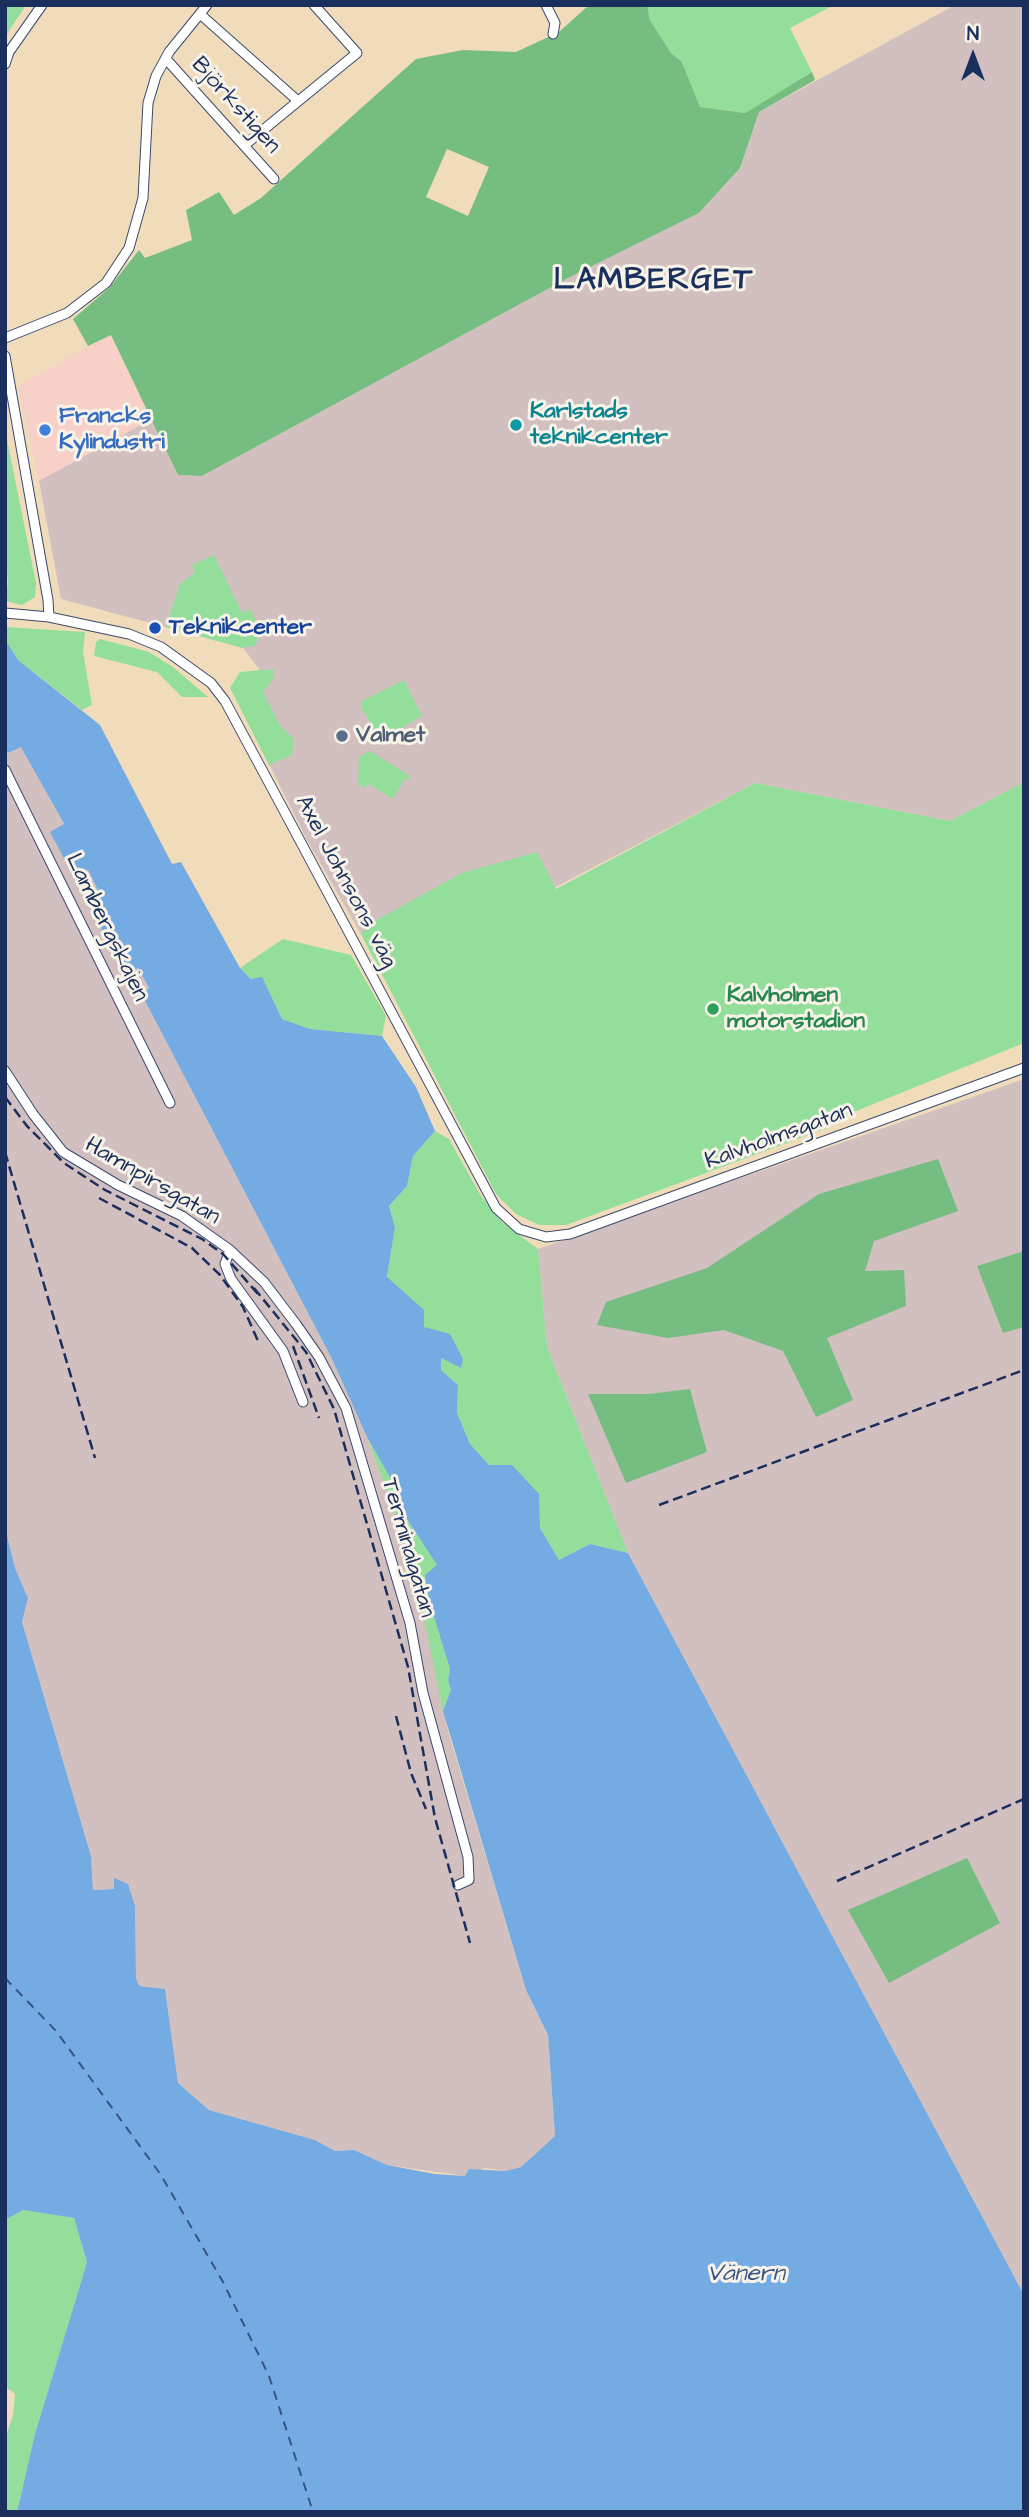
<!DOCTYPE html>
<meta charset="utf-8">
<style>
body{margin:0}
#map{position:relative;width:1029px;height:2517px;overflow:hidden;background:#f0dcbb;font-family:"Architects Daughter",sans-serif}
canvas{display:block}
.frame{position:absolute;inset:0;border:7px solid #1b2f5e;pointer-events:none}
.north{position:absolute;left:938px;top:21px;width:70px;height:70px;-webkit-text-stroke:5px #f7f3e8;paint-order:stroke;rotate:0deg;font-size:19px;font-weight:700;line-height:28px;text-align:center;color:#1b2f5e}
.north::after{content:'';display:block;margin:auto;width:24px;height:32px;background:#1b2f5e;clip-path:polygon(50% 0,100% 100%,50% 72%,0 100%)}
</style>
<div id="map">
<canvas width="1029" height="2517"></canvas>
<div class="frame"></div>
<div class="north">N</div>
</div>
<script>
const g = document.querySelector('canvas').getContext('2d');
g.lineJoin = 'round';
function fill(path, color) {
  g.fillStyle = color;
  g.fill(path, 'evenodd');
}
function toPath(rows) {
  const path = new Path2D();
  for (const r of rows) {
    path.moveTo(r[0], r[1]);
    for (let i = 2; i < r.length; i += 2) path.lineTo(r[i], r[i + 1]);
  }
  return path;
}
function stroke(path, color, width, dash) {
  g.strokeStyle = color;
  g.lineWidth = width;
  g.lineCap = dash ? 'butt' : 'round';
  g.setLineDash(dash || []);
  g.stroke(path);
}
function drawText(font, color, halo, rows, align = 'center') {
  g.font = font + ' "Architects Daughter",sans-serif';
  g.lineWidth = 6;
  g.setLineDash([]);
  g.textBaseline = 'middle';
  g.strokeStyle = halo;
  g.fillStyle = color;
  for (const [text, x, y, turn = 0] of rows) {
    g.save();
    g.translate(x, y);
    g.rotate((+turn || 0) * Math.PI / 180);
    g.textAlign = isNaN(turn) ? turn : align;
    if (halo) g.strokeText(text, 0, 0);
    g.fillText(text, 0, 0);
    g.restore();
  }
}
fill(toPath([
 [110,334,152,419,39,481,18,386]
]), '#f7d1c8');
fill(toPath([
 [955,5,1024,5,1024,782,950,821,755,783,385,976,307,840,231,688,260,670,243,648,61,599,39,481,152,419,178,475,202,476,570,277,699,213,740,168,759,112],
 [21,746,64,825,51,832,74,877,88,870,101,895,88,901,124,974,138,968,149,989,142,994,332,1359,367,1437,413,1564,448,1731,526,1990,548,2035,555,2136,521,2167,505,2171,485,2168,465,2176,387,2165,354,2150,335,2151,315,2140,209,2110,178,2083,165,1989,139,1986,136,1978,135,1906,114,1879,115,1889,93,1890,91,1856,22,1622,28,1598,15,1568,5,1527,5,748,9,753],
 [1024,1079,1024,2295,628,1553,547,1347,538,1249]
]), '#d2bfc0');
fill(toPath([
 [5,5,26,5,5,37],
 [647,5,834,5,790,28,812,72,745,113,700,107,682,62,671,53,650,20],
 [5,430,36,583,35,597,22,605,5,601,8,582,5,551],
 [214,555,242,613,250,609,259,626,256,645,243,648,166,627,180,584,195,572,192,565],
 [5,627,85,632,83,652,92,705,82,710,18,660,5,639],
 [100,639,149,652,173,667,208,697,182,697,157,672,94,656,96,642],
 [274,669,274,678,263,692,280,726,294,739,292,755,269,765,230,688,240,672],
 [404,680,422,716,381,740,362,709,362,701],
 [370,751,410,776,409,780,405,778,393,799,368,784,365,788,358,784,359,757],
 [1024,782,1024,1043,834,1120,827,1128,566,1225,539,1225,516,1214,496,1194,361,934,373,922,462,873,537,852,556,889,755,783,950,821],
 [283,939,351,955,386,1016,382,1036,310,1029,282,1019,262,978,251,979,240,968],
 [435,1131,449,1139,481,1196,503,1223,538,1249,547,1347,628,1553,590,1544,559,1560,540,1528,538,1494,489,1465,470,1444,457,1413,458,1385,441,1370,441,1358,461,1368,424,1327,387,1277,395,1227,389,1206,407,1186,413,1156],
 [367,1437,401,1497,401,1510,437,1565,430,1604,450,1669,448,1680,451,1690,443,1711,413,1564],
 [23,2210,74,2218,87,2262,35,2434,17,2512,5,2512,5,2440,13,2415,15,2394,5,2386,5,2220]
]), '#93de9a');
fill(toPath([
 [589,5,647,5,650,20,671,53,682,62,700,107,745,113,812,72,815,80,759,112,740,168,699,213,570,277,202,476,178,475,111,335,88,346,73,319,109,288,139,250,145,258,192,240,186,210,219,192,234,215,261,198,416,59,463,50,516,52,559,32],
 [447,149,489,167,468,216,426,197],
 [938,1159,958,1211,874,1241,865,1271,904,1270,906,1306,827,1338,853,1400,816,1417,783,1351,724,1330,668,1338,597,1325,606,1302,707,1268,819,1194],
 [1024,1251,1024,1327,1003,1333,977,1266],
 [690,1389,707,1452,626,1483,588,1394,648,1394],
 [967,1858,1000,1923,889,1983,848,1910]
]), '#76bd82');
fill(toPath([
 [5,639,18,660,100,725,172,864,181,862,240,968,251,979,262,977,282,1019,310,1029,382,1036,416,1087,435,1131,413,1156,407,1186,389,1206,395,1227,387,1277,424,1310,424,1327,450,1334,463,1359,461,1368,441,1358,441,1370,458,1385,457,1413,470,1444,489,1465,512,1465,539,1494,540,1528,559,1560,590,1544,628,1553,1024,2295,1024,2512,17,2512,35,2434,87,2262,74,2218,23,2210,5,2220,5,1527,15,1568,28,1598,22,1622,91,1856,93,1890,114,1889,114,1878,128,1884,135,1906,136,1978,139,1986,165,1989,178,2083,209,2110,315,2140,335,2151,354,2150,387,2165,435,2174,465,2176,469,2169,505,2171,521,2167,555,2136,548,2035,526,1990,443,1711,451,1690,448,1680,450,1669,430,1604,425,1575,437,1565,401,1510,401,1497,367,1437,332,1359,142,995,149,988,138,968,124,975,88,901,100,894,88,870,74,877,50,832,64,824,21,747,8,753,5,748]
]), '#74abe2');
stroke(toPath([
 [5,1978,56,2031,161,2175,223,2282,269,2376,313,2512]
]), '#365486', 2, [9, 7]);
const minor = toPath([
 [546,5,555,23,553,34],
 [200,14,298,101],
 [166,59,274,179],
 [5,64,9,52,42,5],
 [246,144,357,53,314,5],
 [5,338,67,313,106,283,129,248,143,198,148,103,156,76,169,52,207,5],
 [5,356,48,600,49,617],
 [5,613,49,617,129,634,161,647,211,683,225,701,282,807,496,1208,519,1229,546,1237,570,1234,1024,1068],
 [5,770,170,1103],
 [5,1071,33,1114,63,1152,118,1185,182,1216,230,1250,225,1264,231,1279,283,1351,303,1402],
 [230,1250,264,1282,296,1324,319,1357,346,1408,410,1623,423,1693,468,1857,469,1880,458,1885]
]);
stroke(minor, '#3b496c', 11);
stroke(minor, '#fff', 9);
stroke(toPath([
 [5,1097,27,1126,64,1163,105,1190,202,1239,223,1254,258,1294],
 [5,1152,95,1458],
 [99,1198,192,1248,220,1275,243,1307,258,1341],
 [254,1288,306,1352,334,1409,408,1667,435,1818,470,1943],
 [293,1346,319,1418],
 [659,1505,1024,1370],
 [396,1716,411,1773,426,1809],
 [837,1881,1024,1799]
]), '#1b2f5e', 2.5, [10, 5]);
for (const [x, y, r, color] of [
 [516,425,7,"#0f9aa8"],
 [45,430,7,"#3f7fe0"],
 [155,628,7,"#1a4fb4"],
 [342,736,7,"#5c6f8a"],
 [713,1009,7,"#2e9e5b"]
]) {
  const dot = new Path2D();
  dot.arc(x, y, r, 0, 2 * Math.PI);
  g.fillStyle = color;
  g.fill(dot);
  stroke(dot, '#f7f3e8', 2.5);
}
drawText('23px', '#1b2f5e', '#f7f3e8', [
 ["Björkstigen",235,106,48],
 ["Axel Johnsons väg",345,882,62],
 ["Lambergskajen",106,928,64],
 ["Kalvholmsgatan",779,1137,-20],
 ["Hamnpirsgatan",152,1182,30],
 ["Terminalgatan",407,1548,74]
]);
drawText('bold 23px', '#0d838f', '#f7f3e8', [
 ["Karlstads",530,412],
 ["teknikcenter",530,438]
], 'left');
drawText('bold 23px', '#366cbe', '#f7f3e8', [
 ["Francks",59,417],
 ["Kylindustri",59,443]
], 'left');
drawText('bold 23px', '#164399', '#f7f3e8', [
 ["Teknikcenter",169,628]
], 'left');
drawText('bold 23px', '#4e5e75', '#f7f3e8', [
 ["Valmet",356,736]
], 'left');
drawText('bold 23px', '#27864d', '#f7f3e8', [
 ["Kalvholmen",727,996],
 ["motorstadion",727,1022]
], 'left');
drawText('italic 24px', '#365486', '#f7f3e8', [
 ["Vänern",746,2275]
]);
g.letterSpacing = '2px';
drawText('bold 30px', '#1b2f5e', '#f7f3e8', [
 ["LAMBERGET",654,282]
]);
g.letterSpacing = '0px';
</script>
